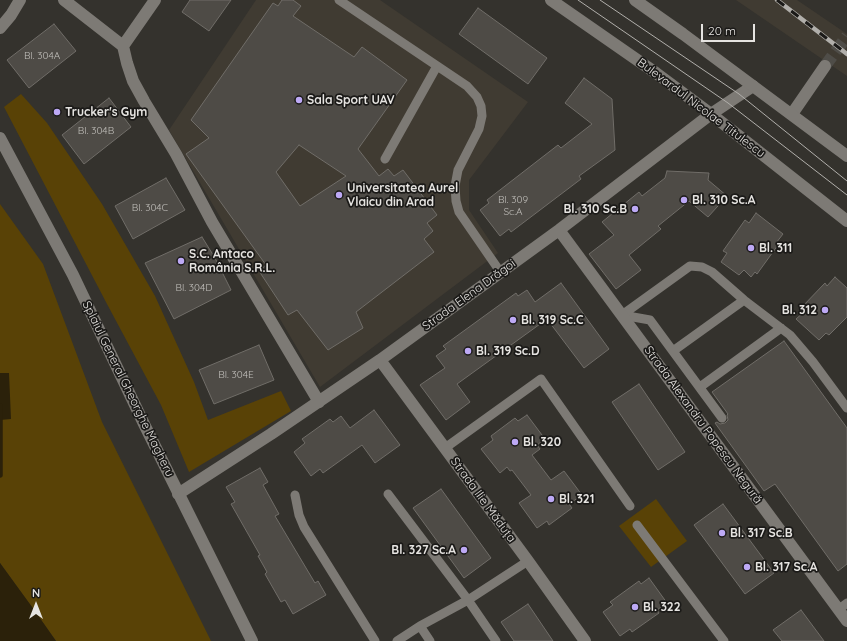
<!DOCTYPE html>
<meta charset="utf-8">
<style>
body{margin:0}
#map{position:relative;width:847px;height:641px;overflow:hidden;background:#34322d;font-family:Quicksand,sans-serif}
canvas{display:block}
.north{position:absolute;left:16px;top:585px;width:40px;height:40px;-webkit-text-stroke:3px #1b1a18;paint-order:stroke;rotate:0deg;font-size:11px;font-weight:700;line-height:16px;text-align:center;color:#e6e4e1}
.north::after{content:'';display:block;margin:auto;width:14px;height:18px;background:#e6e4e1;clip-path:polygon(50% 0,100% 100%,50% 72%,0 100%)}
.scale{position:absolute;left:701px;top:24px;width:54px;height:18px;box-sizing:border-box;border:2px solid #e6e4e1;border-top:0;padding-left:5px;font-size:12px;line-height:14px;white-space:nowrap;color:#e6e4e1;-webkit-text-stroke:3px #1b1a18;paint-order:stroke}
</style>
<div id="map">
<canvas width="847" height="641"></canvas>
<div class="north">N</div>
<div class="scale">20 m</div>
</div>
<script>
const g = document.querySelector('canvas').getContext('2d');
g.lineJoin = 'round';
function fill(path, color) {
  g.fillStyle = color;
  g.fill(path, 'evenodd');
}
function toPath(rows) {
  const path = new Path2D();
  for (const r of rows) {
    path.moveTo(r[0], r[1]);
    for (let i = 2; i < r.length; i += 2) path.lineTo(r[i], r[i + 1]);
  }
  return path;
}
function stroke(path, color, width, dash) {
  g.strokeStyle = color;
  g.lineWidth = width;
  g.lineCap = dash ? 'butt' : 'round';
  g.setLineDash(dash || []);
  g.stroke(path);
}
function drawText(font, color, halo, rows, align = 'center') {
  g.font = font + ' Quicksand,sans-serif';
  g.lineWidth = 3.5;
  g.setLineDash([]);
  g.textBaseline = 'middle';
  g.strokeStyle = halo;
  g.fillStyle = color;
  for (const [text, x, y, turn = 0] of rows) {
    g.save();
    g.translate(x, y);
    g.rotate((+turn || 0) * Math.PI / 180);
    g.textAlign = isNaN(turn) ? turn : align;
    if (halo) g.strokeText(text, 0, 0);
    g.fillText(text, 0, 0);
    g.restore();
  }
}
fill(toPath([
 [256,0,380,0,528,102,469,180,469,210,498,253,320,387,169,130],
 [736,0,797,0,847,34,847,76]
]), '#403b32');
fill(toPath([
 [21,94,47,123,102,204,155,296,194,382,208,420,281,391,291,411,189,472,161,405,107,304,4,107],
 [0,204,43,264,102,422,211,641,56,641,0,563],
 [656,499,687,541,651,567,619,526]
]), '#594206');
fill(toPath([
 [0,373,9,373,11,419,0,420],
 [0,563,35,611,56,641,0,641]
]), '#2b210a');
stroke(toPath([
 [0,406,0,475]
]), '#2b210a', 5.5);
const building = toPath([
 [190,0,231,0,209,31,182,12,190,0],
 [282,0,293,0,301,6,293,16,354,57,362,47,407,80,358,149,379,176,388,169,394,176,403,170,437,215,427,223,433,231,424,239,434,252,356,312,363,328,328,350,297,310,288,315,259,271,266,265,186,154,209,138,191,120,273,3,278,6,282,0],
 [299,145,346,176,300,206,276,172,299,145],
 [478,8,547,58,528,84,459,34,478,8],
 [54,24,76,51,29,88,7,60,54,24],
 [584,78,612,99,615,150,579,176,581,179,511,232,509,229,500,236,480,210,489,203,487,200,558,145,561,148,592,124,565,103,584,78],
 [109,98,131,127,84,164,62,135,109,98],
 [667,171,709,173,708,180,727,196,708,217,689,201,658,226,661,229,629,255,641,270,616,289,589,254,614,235,602,222,639,192,642,196,665,178,667,171],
 [166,178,185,210,133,239,115,206,166,178],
 [756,213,783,234,776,243,778,245,757,274,755,272,751,277,744,270,739,275,721,262,727,253,723,251,745,220,749,223,756,213],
 [202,237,215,258,231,290,174,319,145,263,202,237],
 [835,277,847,288,847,317,829,335,826,333,819,340,796,319,804,312,801,308,825,283,827,286,835,277],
 [561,283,609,349,584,368,547,319,457,384,470,402,446,420,420,385,445,368,436,356,446,349,443,346,516,293,518,296,527,290,535,302,561,283],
 [784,341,847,428,847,564,838,571,775,484,764,491,715,423,717,422,720,424,725,423,728,420,727,415,728,414,712,392,784,341],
 [259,345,274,380,214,404,199,370,259,345],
 [639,384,685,452,658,470,612,402,639,384],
 [374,410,400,445,375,463,362,445,323,473,320,469,311,476,294,452,305,443,302,439,330,419,333,422,341,416,350,428,374,410],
 [527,415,545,439,537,445,540,449,532,455,551,480,564,471,582,495,569,504,572,508,549,525,547,521,537,528,519,503,531,495,512,470,510,471,507,467,500,473,481,449,493,440,491,436,515,418,518,421,527,415],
 [260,468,268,482,263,485,279,514,275,516,315,583,318,581,326,595,293,614,285,600,281,602,265,574,267,572,258,556,260,555,231,504,235,502,226,487,260,468],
 [441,489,491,558,464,578,413,508,441,489],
 [723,504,774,573,745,594,694,525,723,504],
 [649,578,667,603,657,610,659,613,632,632,630,629,620,636,603,612,613,605,610,602,639,581,641,584,649,578],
 [528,604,553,641,514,641,501,622,528,604],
 [801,610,824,641,782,641,773,630,801,610]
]);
fill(building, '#4e4b46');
stroke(building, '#706d68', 1);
stroke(toPath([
 [825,66,847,36]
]), '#4f4d48', 12, [12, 6]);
stroke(toPath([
 [339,0,467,86,477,97,481,106,482,116,479,129,458,170,455,186,456,201,459,212,501,273],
 [385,159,437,66],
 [622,315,690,266,702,267,712,272,744,300,790,335,813,362,847,408],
 [622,315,650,320,722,418],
 [673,351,744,300],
 [700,387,781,328],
 [445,448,541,379,630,506],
 [388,494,468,600,496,641],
 [295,495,299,515,304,527,375,641],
 [637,525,724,641],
 [839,609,847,603],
 [420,626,430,641],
 [397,641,420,626,468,600,528,561]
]), '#7d7a75', 9);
stroke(toPath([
 [64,0,123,46,127,63,133,81,144,101,176,154,212,222,319,402],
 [0,28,11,15,20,0],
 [123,46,155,0],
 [792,114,825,66],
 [0,138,73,275,144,424,252,641],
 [559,230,847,621],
 [380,360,528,561,585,641],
 [178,494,271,434,380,360,559,230,711,114,753,86]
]), '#7d7a75', 12);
stroke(toPath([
 [551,0,656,73,711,114,847,221],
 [635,0,683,34,847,156]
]), '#7d7a75', 12);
stroke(toPath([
 [578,0,728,103,847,195],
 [600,0,739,94,847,181]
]), '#b1afab', 1);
const rail = toPath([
 [777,0,847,54]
]);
stroke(rail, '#b1afab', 4.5);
stroke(rail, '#1b1a18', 3, [9]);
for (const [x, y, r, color] of [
 [299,100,4,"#bda9f5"],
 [57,112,4,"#bda9f5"],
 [339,195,4,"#bda9f5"],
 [684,200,4,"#bda9f5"],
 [635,209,4,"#bda9f5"],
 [751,248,4,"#bda9f5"],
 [181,261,4,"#bda9f5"],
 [825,310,4,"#bda9f5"],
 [513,320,4,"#bda9f5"],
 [468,351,4,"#bda9f5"],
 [515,442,4,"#bda9f5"],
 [551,499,4,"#bda9f5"],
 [722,533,4,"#bda9f5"],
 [464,550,4,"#bda9f5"],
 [747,567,4,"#bda9f5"],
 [635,607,4,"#bda9f5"]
]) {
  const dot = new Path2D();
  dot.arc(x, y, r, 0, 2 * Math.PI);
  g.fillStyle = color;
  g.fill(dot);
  stroke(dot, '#1b1a18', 1.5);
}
drawText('10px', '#c0beba', null, [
 ["Bl. 304A",42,56],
 ["Bl. 304B",96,131],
 ["Bl. 309",513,200],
 ["Sc.A",513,212],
 ["Bl. 304C",150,208],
 ["Bl. 304D",194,288],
 ["Bl. 304E",236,375]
]);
drawText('bold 12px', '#e6e4e1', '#1b1a18', [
 ["Sala Sport UAV",307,100],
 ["Trucker's Gym",65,112],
 ["Universitatea Aurel",347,188],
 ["Vlaicu din Arad",347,202],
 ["Bl. 310 Sc.A",692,200],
 ["Bl. 310 Sc.B",627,209,"right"],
 ["Bl. 311",759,248],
 ["S.C. Antaco",189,254],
 ["România S.R.L.",189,268],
 ["Bl. 312",817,310,"right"],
 ["Bl. 319 Sc.C",521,320],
 ["Bl. 319 Sc.D",476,351],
 ["Bl. 320",523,442],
 ["Bl. 321",559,499],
 ["Bl. 317 Sc.B",730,533],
 ["Bl. 327 Sc.A",456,550,"right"],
 ["Bl. 317 Sc.A",755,567],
 ["Bl. 322",643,607]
], 'left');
drawText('12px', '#e6e4e1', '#1b1a18', [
 ["Bulevardul Nicolae Titulescu",701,108,37],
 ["Strada Elena Drăgoi",469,295,-36],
 ["Splaiul General Gheorghe Magheru",128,389,64],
 ["Strada Alexandru Popescu Negură",703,425,54],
 ["Strada Ilie Măduța",483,500,54]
]);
</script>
